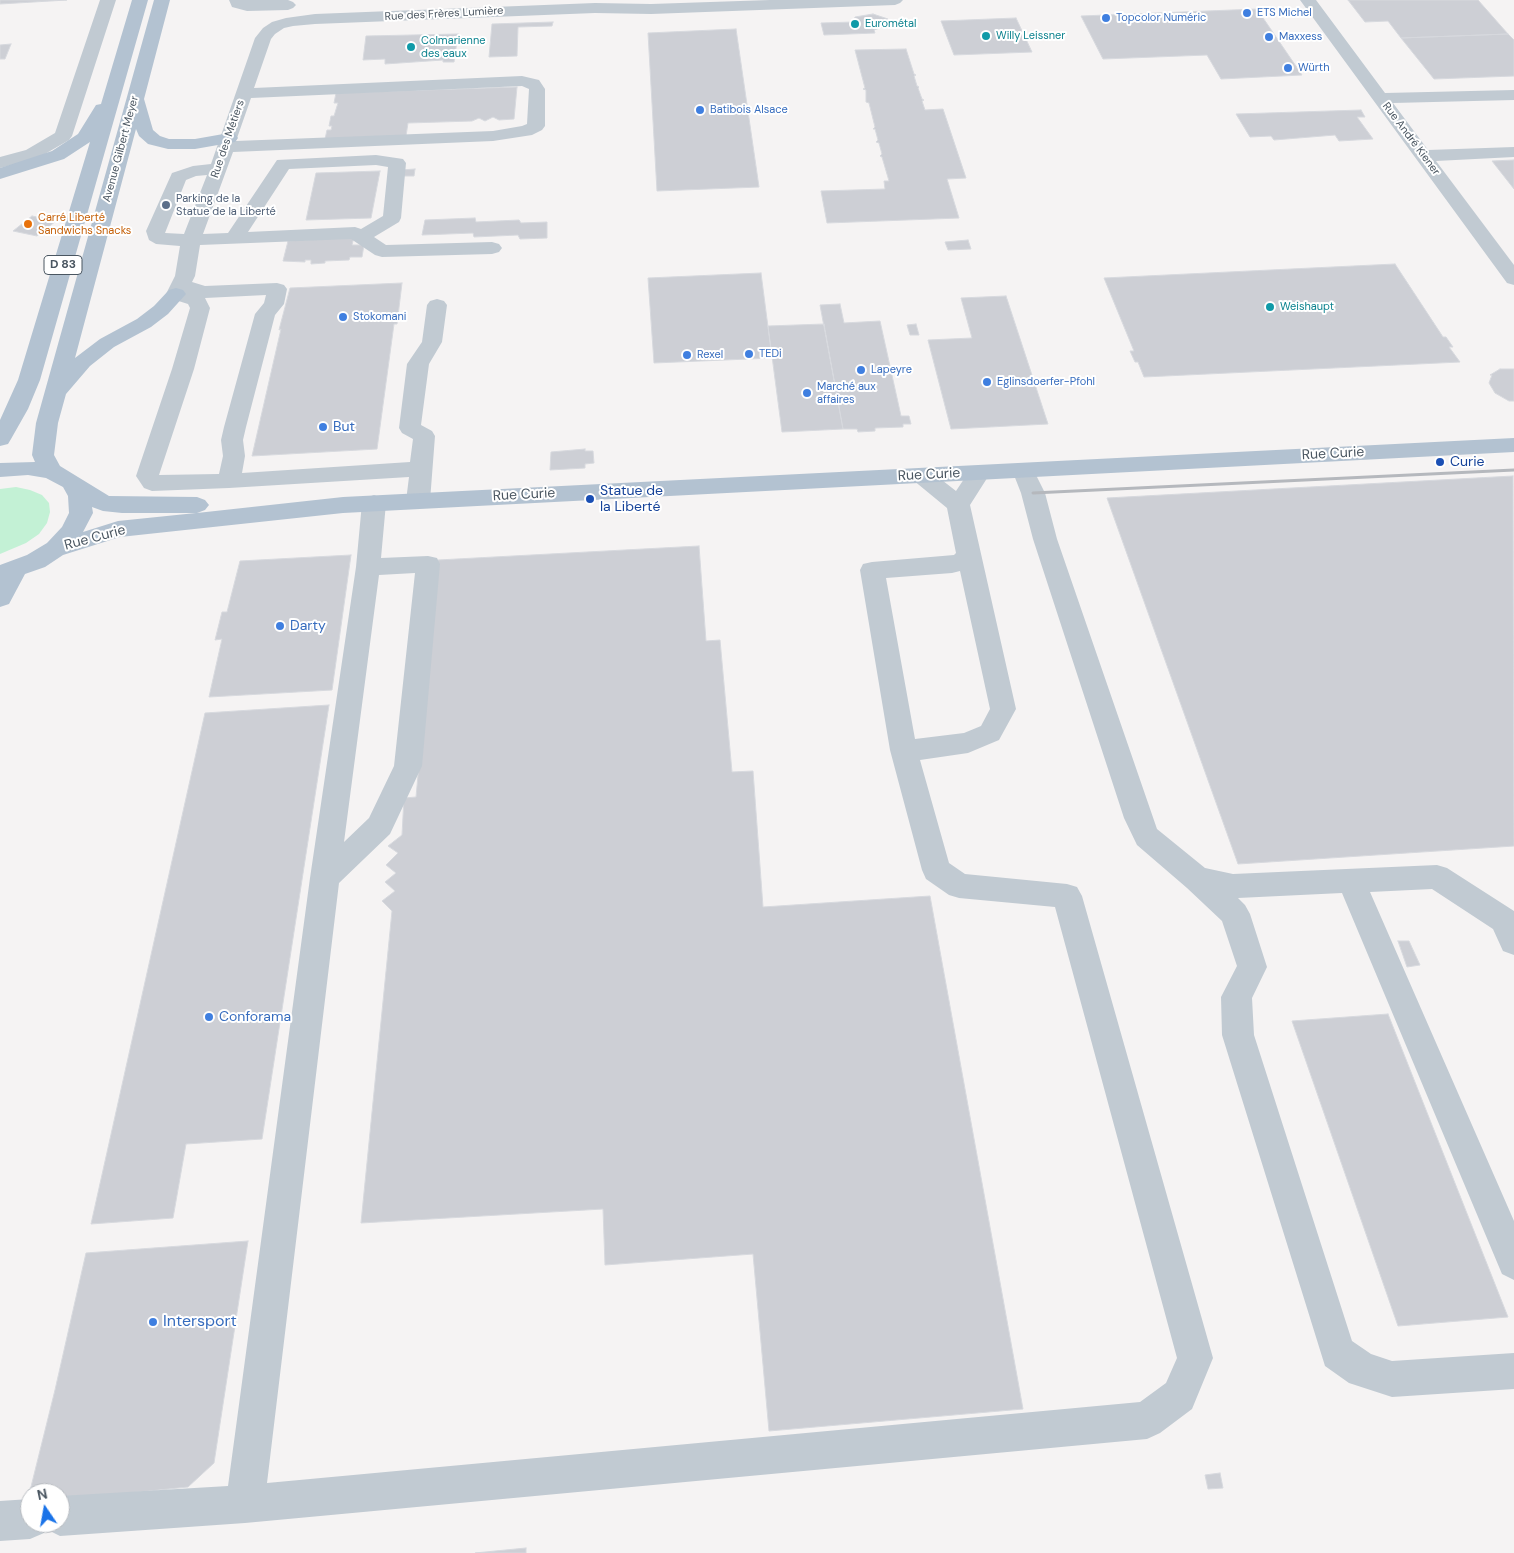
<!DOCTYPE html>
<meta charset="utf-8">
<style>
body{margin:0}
#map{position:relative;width:1514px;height:1553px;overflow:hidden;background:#f5f3f3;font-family:"DM Sans",sans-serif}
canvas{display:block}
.north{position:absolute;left:20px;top:1483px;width:50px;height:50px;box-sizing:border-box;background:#fff;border:1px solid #b7bbc0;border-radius:50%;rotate:348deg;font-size:14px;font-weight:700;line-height:20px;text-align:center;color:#4a5661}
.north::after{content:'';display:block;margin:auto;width:18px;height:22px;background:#1a73e8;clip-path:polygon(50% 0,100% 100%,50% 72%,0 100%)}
</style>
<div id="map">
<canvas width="1514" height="1553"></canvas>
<div class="north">N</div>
</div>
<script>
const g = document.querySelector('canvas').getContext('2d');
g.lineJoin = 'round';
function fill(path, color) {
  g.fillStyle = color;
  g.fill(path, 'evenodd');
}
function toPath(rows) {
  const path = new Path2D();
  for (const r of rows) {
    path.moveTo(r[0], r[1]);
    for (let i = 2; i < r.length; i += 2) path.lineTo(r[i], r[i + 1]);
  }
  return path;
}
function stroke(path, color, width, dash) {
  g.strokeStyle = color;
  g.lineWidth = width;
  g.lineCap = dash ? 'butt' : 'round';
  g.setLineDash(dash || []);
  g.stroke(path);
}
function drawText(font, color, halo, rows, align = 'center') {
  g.font = font + ' "DM Sans",sans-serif';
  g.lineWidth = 4;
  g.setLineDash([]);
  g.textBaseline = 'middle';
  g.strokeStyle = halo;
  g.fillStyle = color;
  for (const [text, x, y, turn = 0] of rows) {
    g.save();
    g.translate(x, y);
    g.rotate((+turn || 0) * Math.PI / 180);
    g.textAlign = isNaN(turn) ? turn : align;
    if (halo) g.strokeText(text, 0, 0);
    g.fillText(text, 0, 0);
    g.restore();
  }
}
fill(toPath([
 [16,487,30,490,42,495,49,503,50,512,47,523,39,534,26,543,0,554,0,489]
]), '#c3f1d5');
const building = toPath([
 [0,0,67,0,0,4,0,0],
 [1348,0,1478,0,1508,34,1401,38,1388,21,1365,22,1348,0],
 [1257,9,1302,75,1221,79,1207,55,1103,59,1081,16,1257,9],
 [873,14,888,19,889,25,874,30,875,33,824,35,821,23,853,22,855,17,873,14],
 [1016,18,1032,52,954,55,941,21,1016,18],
 [553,22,552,26,518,27,517,56,489,57,492,24,553,22],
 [736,29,759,187,657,191,648,33,736,29],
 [458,34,454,62,443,62,443,60,385,64,385,59,363,60,366,36,458,34],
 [1508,34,1514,40,1514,76,1434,79,1401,38,1508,34],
 [11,44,5,59,0,59,0,45,11,44],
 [906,49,914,74,916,75,914,76,917,86,919,87,918,88,922,99,924,100,922,101,925,110,943,109,966,178,947,179,959,218,827,223,821,191,885,189,884,181,889,181,882,157,880,156,882,154,879,143,876,142,878,140,875,129,873,129,875,127,869,103,866,102,866,90,863,89,865,88,855,50,906,49],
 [517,87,514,119,499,120,493,117,485,121,479,118,472,121,408,123,406,136,325,139,327,130,331,130,332,126,329,126,331,116,334,116,338,103,334,103,336,93,517,87],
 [1361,110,1365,117,1357,117,1373,139,1339,141,1335,135,1274,140,1271,136,1250,137,1236,114,1361,110],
 [1514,160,1514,189,1492,161,1514,160],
 [415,169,414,176,400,176,401,170,415,169],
 [380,171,371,218,306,220,316,173,380,171],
 [32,216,56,221,37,236,13,231,32,216],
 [475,218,476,222,519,220,521,223,547,222,547,238,520,239,518,235,474,237,473,233,422,235,425,220,475,218],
 [354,237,352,245,364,245,362,257,350,257,349,260,325,261,325,263,311,264,311,260,305,260,305,262,283,261,288,241,354,237],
 [968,240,971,249,948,250,945,242,968,240],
 [1395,264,1443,337,1446,337,1453,347,1449,347,1460,362,1144,377,1138,362,1135,362,1130,351,1134,351,1104,278,1395,264],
 [761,273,772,358,654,363,648,278,761,273],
 [402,283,397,324,394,324,377,449,252,456,281,329,279,330,290,288,402,283],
 [1006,296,1048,424,951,429,928,340,972,338,961,298,1006,296],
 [840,304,844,323,880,321,901,416,909,416,911,424,903,424,903,427,875,428,875,431,858,432,857,429,843,429,820,305,840,304],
 [824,324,843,429,782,432,768,326,824,324],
 [916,324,919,335,910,335,907,325,916,324],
 [1500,369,1514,369,1514,401,1509,401,1495,393,1489,383,1492,375,1490,375,1500,369],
 [585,449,585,451,593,451,594,463,585,464,585,468,550,470,551,452,585,449],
 [1513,476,1514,846,1238,864,1107,498,1513,476],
 [699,546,706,641,720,640,732,772,753,771,763,907,930,896,1023,1409,769,1431,753,1254,605,1265,603,1209,361,1223,392,911,382,901,395,891,385,882,396,873,386,865,398,853,388,846,402,835,404,798,416,797,438,560,699,546],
 [351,555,332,690,209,697,222,639,215,640,222,612,227,612,240,561,351,555],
 [329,705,262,1139,186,1144,173,1218,91,1224,205,713,329,705],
 [1398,941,1409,941,1420,965,1407,967,1398,941],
 [1388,1014,1508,1317,1398,1326,1292,1021,1388,1014],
 [248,1241,214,1463,188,1487,60,1500,60,1493,30,1493,30,1503,27,1503,55,1390,86,1253,248,1241],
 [1220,1473,1223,1488,1208,1489,1205,1475,1220,1473],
 [526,1548,526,1553,475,1553,526,1548]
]);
fill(building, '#cdcfd5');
stroke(building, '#d7d9de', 1);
fill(toPath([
 [100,0,116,0,72,136,69,140,38,158,0,168,0,157,26,150,55,133,100,0],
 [229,0,288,0,293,2,296,5,293,8,288,10,247,11,232,7,229,0],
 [770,0,903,0,900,3,895,5,651,14,595,13,315,24,293,26,284,28,275,34,271,39,254,88,522,76,539,80,545,89,545,126,542,130,532,135,493,141,233,152,203,234,228,233,277,160,376,155,403,159,406,163,401,218,399,222,374,237,386,245,492,242,499,244,502,248,499,252,492,254,382,257,375,255,351,239,200,245,195,276,192,282,205,286,277,283,284,285,287,289,284,304,275,315,246,427,243,440,245,456,242,473,410,462,413,439,402,433,399,428,407,364,422,342,427,305,430,301,437,299,444,301,447,305,442,342,429,364,421,425,432,431,435,436,430,501,426,506,418,509,410,506,406,501,409,477,229,488,152,491,144,488,136,476,172,369,190,308,188,304,169,298,166,294,175,276,180,246,156,244,149,240,146,231,172,173,193,166,211,164,255,38,263,28,272,22,286,18,315,14,595,3,651,4,770,0],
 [522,86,529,89,527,124,522,126,493,131,236,141,251,98,522,86],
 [376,165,388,167,383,216,361,229,355,227,248,232,289,169,376,165],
 [207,175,184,234,165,233,186,180,196,176,207,175],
 [266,295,264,303,255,314,224,427,221,440,223,456,219,474,159,475,194,369,210,308,205,298,266,295],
 [1300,0,1316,0,1385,93,1514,90,1514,100,1393,103,1428,150,1514,147,1514,157,1436,161,1514,265,1514,285,1507,283,1300,0],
 [1023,463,1031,465,1045,493,1057,539,1157,829,1205,868,1233,874,1437,865,1447,868,1514,911,1514,955,1503,951,1493,929,1432,889,1370,892,1514,1221,1514,1280,1502,1274,1342,893,1238,898,1245,905,1250,914,1267,967,1252,998,1254,1035,1352,1341,1371,1354,1392,1361,1514,1353,1514,1389,1392,1397,1349,1383,1325,1366,1222,1035,1221,997,1237,966,1222,921,1187,888,1137,845,1124,818,1033,539,1021,493,1012,470,1015,465,1023,463],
 [980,465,988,467,991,472,970,505,1016,709,999,740,968,753,920,760,949,863,965,874,1067,884,1077,887,1082,896,1213,1358,1192,1409,1160,1433,1147,1439,245,1523,60,1536,46,1529,44,1533,30,1539,0,1541,0,1501,30,1499,30,1523,60,1523,60,1496,228,1486,310,878,356,567,362,503,366,498,374,495,382,498,386,503,381,558,428,556,437,558,440,564,422,766,390,834,339,883,267,1483,1140,1402,1166,1383,1177,1358,1055,907,959,898,949,895,926,879,922,870,890,750,860,570,863,564,872,562,954,555,956,553,947,508,913,480,910,475,913,470,921,468,929,470,956,491,972,467,980,465],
 [960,571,990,709,981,726,964,733,915,739,886,578,952,573,960,571],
 [415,573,394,766,369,818,344,842,379,575,415,573]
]), '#c1cad2');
fill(toPath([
 [132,0,148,0,40,380,28,409,11,439,8,444,0,446,0,420,18,380,90,142,64,159,0,179,0,168,52,151,78,134,96,105,101,104,132,0],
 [154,0,170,0,144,99,153,130,160,136,169,139,195,139,229,133,235,134,238,138,235,142,195,149,168,149,148,144,139,136,136,129,75,358,100,339,137,319,154,306,169,290,176,288,183,290,186,294,168,314,151,327,114,347,90,366,66,394,58,423,54,455,60,466,109,496,197,497,205,500,209,505,205,510,197,513,343,497,1514,438,1514,452,343,513,120,537,63,555,45,567,25,574,9,604,0,607,0,565,27,555,47,543,62,527,69,513,68,496,63,487,46,478,28,475,0,477,0,463,35,462,32,455,36,423,154,0],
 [92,507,103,511,122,513,196,513,118,521,83,532,93,513,92,507]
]), '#b3c2d1');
stroke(toPath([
 [1033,493,1514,470]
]), '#b5b8bd', 3);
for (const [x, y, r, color] of [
 [1247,13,5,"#3f7fe0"],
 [1106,18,5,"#3f7fe0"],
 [855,24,5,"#0f9aa8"],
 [986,36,5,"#0f9aa8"],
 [1269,37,5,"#3f7fe0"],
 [411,47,5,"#0f9aa8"],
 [1288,68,5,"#3f7fe0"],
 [700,110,5,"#3f7fe0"],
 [166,205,5,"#5c6f8a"],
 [28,224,5,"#e8710a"],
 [1270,307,5,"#0f9aa8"],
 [343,317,5,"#3f7fe0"],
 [749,354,5,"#3f7fe0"],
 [687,355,5,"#3f7fe0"],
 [861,370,5,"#3f7fe0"],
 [987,382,5,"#3f7fe0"],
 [807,393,5,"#3f7fe0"],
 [323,427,5,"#3f7fe0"],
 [1440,462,5,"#1a4fb4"],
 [590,499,5,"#1a4fb4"],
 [280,626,5,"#3f7fe0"],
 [209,1017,5,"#3f7fe0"],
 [153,1322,5,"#3f7fe0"]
]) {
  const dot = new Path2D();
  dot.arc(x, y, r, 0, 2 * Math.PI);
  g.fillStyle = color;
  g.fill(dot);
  stroke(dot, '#fff', 2);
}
drawText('11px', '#366cbe', '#fff', [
 ["ETS Michel",1257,13],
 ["Topcolor Numéric",1116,18],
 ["Maxxess",1279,37],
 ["Würth",1298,68],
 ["Batibois Alsace",710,110],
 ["Stokomani",353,317],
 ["TEDi",759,354],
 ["Rexel",697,355],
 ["Lapeyre",871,370],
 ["Eglinsdoerfer-Pfohl",997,382],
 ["Marché aux",817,387],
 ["affaires",817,400]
], 'left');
drawText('11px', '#4a5661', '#fff', [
 ["Rue des Frères Lumière",444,14,-3],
 ["Rue des Métiers",228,139,-71],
 ["Rue André Kiener",1411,139,53],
 ["Avenue Gilbert Meyer",121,149,-75]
]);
drawText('11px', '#0d838f', '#fff', [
 ["Eurométal",865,24],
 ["Willy Leissner",996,36],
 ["Colmarienne",421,41],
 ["des eaux",421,54],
 ["Weishaupt",1280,307]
], 'left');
drawText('11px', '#4e5e75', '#fff', [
 ["Parking de la",176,199],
 ["Statue de la Liberté",176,212]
], 'left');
drawText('11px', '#c56008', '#fff', [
 ["Carré Liberté",38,218],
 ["Sandwichs Snacks",38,231]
], 'left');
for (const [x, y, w] of [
 [63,265,38]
]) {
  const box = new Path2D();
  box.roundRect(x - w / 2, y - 9.5, w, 19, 4);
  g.fillStyle = '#fff';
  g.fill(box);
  stroke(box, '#4a5661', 1);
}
drawText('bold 12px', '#4a5661', null, [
 ["D 83",63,265]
]);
drawText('14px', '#366cbe', '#fff', [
 ["But",333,427],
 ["Darty",290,626],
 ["Conforama",219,1017]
], 'left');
drawText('14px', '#4a5661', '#fff', [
 ["Rue Curie",1333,454,-3],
 ["Rue Curie",929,475,-3],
 ["Rue Curie",524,495,-3],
 ["Rue Curie",95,538,-15]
]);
drawText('14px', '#164399', '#fff', [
 ["Curie",1450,462],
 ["Statue de",600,491],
 ["la Liberté",600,507]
], 'left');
drawText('16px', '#366cbe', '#fff', [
 ["Intersport",163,1322]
], 'left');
</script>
